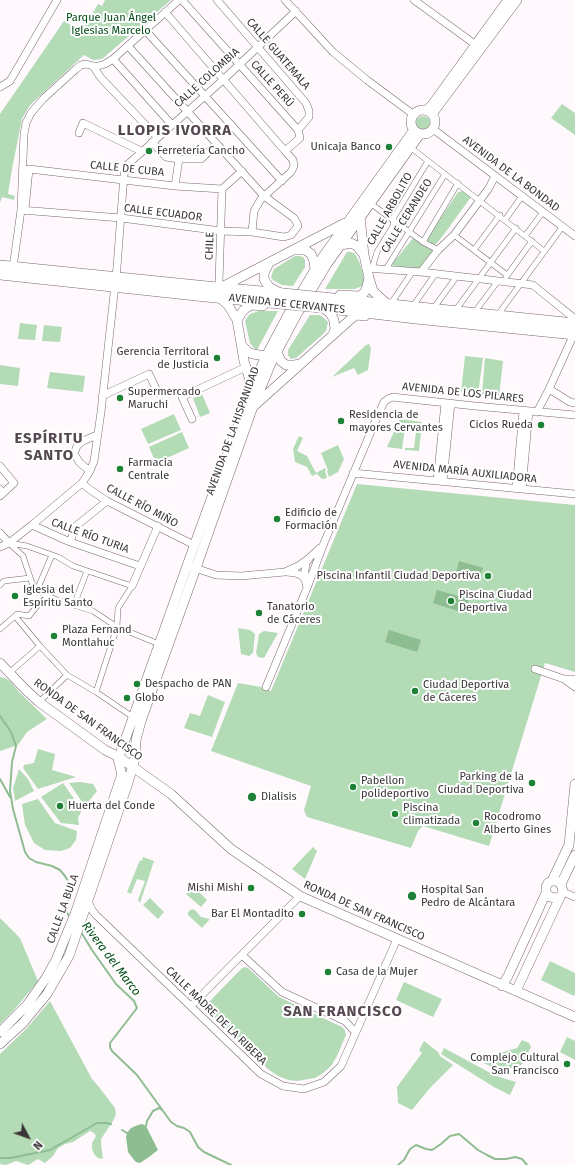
<!DOCTYPE html>
<meta charset="utf-8">
<style>
body{margin:0}
#map{position:relative;width:575px;height:1165px;overflow:hidden;background:#fff8fc;font-family:"Fira Sans",sans-serif}
canvas{display:block}
.north{position:absolute;left:8px;top:1117px;width:40px;height:40px;-webkit-text-stroke:3px #fff;paint-order:stroke;rotate:131deg;font-size:11px;font-weight:700;line-height:16px;text-align:center;color:#3a3438}
.north::after{content:'';display:block;margin:auto;width:14px;height:18px;background:#3a3438;clip-path:polygon(50% 0,100% 100%,50% 72%,0 100%)}
</style>
<div id="map">
<canvas width="575" height="1165"></canvas>
<div class="north">N</div>
</div>
<script>
const g = document.querySelector('canvas').getContext('2d');
g.lineJoin = 'round';
function fill(path, color) {
  g.fillStyle = color;
  g.fill(path, 'evenodd');
}
function toPath(rows) {
  const path = new Path2D();
  for (const r of rows) {
    if (r.length === 3) {
      path.moveTo(r[0] + r[2], r[1]);
      path.arc(r[0], r[1], r[2], 0, 2 * Math.PI);
      continue;
    }
    path.moveTo(r[0], r[1]);
    for (let i = 2; i < r.length; i += 2) path.lineTo(r[i], r[i + 1]);
  }
  return path;
}
function stroke(path, color, width, dash) {
  g.strokeStyle = color;
  g.lineWidth = width;
  g.lineCap = dash ? 'butt' : 'round';
  g.setLineDash(dash || []);
  g.stroke(path);
}
function drawText(font, color, halo, rows, align = 'center') {
  g.font = font + ' "Fira Sans",sans-serif';
  g.lineWidth = 4;
  g.setLineDash([]);
  g.textBaseline = 'middle';
  g.strokeStyle = halo;
  g.fillStyle = color;
  for (const [text, x, y, turn = 0] of rows) {
    g.save();
    g.translate(x, y);
    g.rotate((+turn || 0) * Math.PI / 180);
    g.textAlign = isNaN(turn) ? turn : align;
    if (halo) g.strokeText(text, 0, 0);
    g.fillText(text, 0, 0);
    g.restore();
  }
}
fill(toPath([
 [105,0,171,0,102,59,93,60,84,55,31,104,27,110,22,119,12,169,8,194,15,196,14,200,2,197,0,203,0,114,64,21,81,32,98,4,102,6],
 [562,104,575,113,575,135,551,118],
 [423,123,7],
 [464,191,471,197,442,237,434,246,426,240,458,192],
 [414,237,433,251,418,270,391,265],
 [347,252,351,252,355,254,359,261,362,270,364,280,362,286,355,289,325,289],
 [295,256,299,256,303,257,305,260,305,267,293,286,282,285,273,280,271,277,274,269],
 [259,311,278,311,257,350,254,348,250,343,245,321,246,319,250,314],
 [310,315,320,315,325,319,328,322,326,331,321,336,296,358,291,359,288,355,288,350],
 [20,323,37,325,35,340,18,339],
 [44,325,62,327,60,342,42,341],
 [369,344,371,348,368,370,358,375,354,368,332,377,366,345],
 [465,356,483,358,478,394,461,392],
 [485,358,503,361,499,396,482,394],
 [0,365,20,368,18,386,0,384],
 [50,372,85,376,83,392,47,388],
 [202,394,210,413,200,417,193,398],
 [174,414,181,430,148,444,141,429],
 [400,419,422,422,419,451,405,450,405,448,414,448,416,432,412,432,412,430,408,430,408,424,402,423,401,427,405,428,402,449,387,447],
 [182,432,189,448,156,463,149,447],
 [299,436,303,438,297,451,307,456,316,473,325,468,326,470,325,471,327,478,322,479,317,474,312,476,307,467,295,462,293,449],
 [338,445,344,459,338,472,329,477,327,471,328,470,321,453],
 [357,484,575,505,575,672,545,663,489,846,423,826,418,831,411,848,307,817,304,810,311,786,211,751,238,683,261,687,271,691],
 [238,628,250,630,255,634,253,653,249,656,241,654],
 [264,631,278,633,264,658,258,657,256,653,259,634],
 [0,677,5,678,10,681,20,693,47,719,27,732,18,745,0,751],
 [208,695,225,702,212,737,184,728,190,713,200,716],
 [38,749,55,754,52,770,76,777,38,789,23,768,24,765,34,763],
 [19,769,28,779,34,791,15,801,13,788],
 [80,782,93,784,97,791,85,806,69,783],
 [63,783,82,810,78,818,79,825,61,823,41,797],
 [38,799,55,823,77,831,76,840,70,848,61,851,45,850,34,843,25,825,22,804],
 [313,847,317,851,305,879,292,869],
 [143,857,154,861,140,903,138,900,145,881,137,879,131,894,127,892,140,860,142,861],
 [193,886,207,900,201,907,186,894],
 [150,898,164,912,158,919,143,905],
 [192,909,196,911,201,917,210,919,202,928,188,915,188,912],
 [0,918,20,938,38,981,14,1010,0,1024],
 [550,961,575,973,575,994,574,996,541,980],
 [245,967,248,968,279,997,342,1027,345,1030,346,1035,337,1056,331,1066,323,1073,315,1078,297,1081,288,1080,278,1076,269,1070,206,1010,205,1007,207,1004,242,968],
 [404,982,442,999,433,1017,396,1000],
 [50,1001,92,1079,99,1087,115,1108,116,1114,113,1121,101,1139,101,1144,103,1159,98,1158,94,1154,92,1149,92,1143,96,1136,94,1133,90,1131,73,1142,65,1144,58,1148,53,1156,45,1163,38,1159,28,1165,16,1161,6,1165,0,1164,0,1054,27,1028],
 [567,1037,575,1041,575,1060,560,1052],
 [522,1040,529,1043,531,1047,523,1063,520,1066,502,1070,497,1069,483,1063,486,1057,517,1048],
 [424,1041,438,1052,440,1056,453,1065,430,1088,412,1110,398,1103,397,1087,422,1053,419,1050],
 [444,1048,496,1076,516,1082,510,1095,494,1087,441,1054]
]), '#b3dbb6');
fill(toPath([
 [459,561,483,568,479,579,456,572],
 [437,590,469,599,464,613,433,603],
 [389,630,421,640,417,652,385,642],
 [142,1124,146,1126,158,1150,149,1157,140,1163,136,1162,134,1160,128,1152,126,1137,127,1133,131,1128,138,1125]
]), '#8ebd92');
stroke(toPath([
 [0,716,11,732,16,746,12,762,10,791,13,809,25,852,29,858,36,862,52,866,60,870,65,876,69,883,70,896,67,906,67,913,70,917],
 [0,779,10,797],
 [81,932,92,950,116,984,134,1001,137,1008,110,1043,110,1047,112,1051,137,1075,171,1122,177,1126,184,1128,190,1132,198,1147,204,1152,231,1165],
 [146,1126,147,1121,153,1111,159,1108,162,1110],
 [122,1130,127,1133],
 [0,1158,11,1158,50,1150,97,1123,105,1123,111,1124],
 [398,1165,404,1160,410,1149,416,1145,426,1149,432,1150,441,1144,450,1136,459,1134,478,1150,487,1155,495,1159,506,1159,515,1157,522,1159,527,1165]
]), '#8ebd92', 2);
const pedestrian = toPath([
 [410,147,544,251],
 [370,203,423,242,438,250],
 [505,220,522,196],
 [454,235,507,275],
 [525,236,543,212],
 [423,242,458,183],
 [474,250,500,215],
 [372,269,377,252,393,226,394,217,428,161],
 [386,269,445,174],
 [506,277,532,241],
 [390,305,413,271],
 [413,306,436,273],
 [433,309,457,276],
 [455,311,516,228],
 [474,313,498,281],
 [497,316,563,226],
 [0,488,4,493],
 [9,543,23,556,32,583,37,590,46,595,29,616,17,614,15,616,40,646,67,675,96,692],
 [9,543,27,546,58,557,73,566,132,586,118,608,117,627,159,644],
 [0,585,4,581,30,578],
 [37,590,52,555],
 [46,595,57,600,93,611,117,627,96,692,133,717],
 [74,605,87,571],
 [0,629,15,616],
 [9,673,40,646],
 [39,702,67,675]
]);
const minor = toPath([
 [182,0,298,130],
 [217,0,306,103,309,111,309,117,298,130,300,138,285,151,293,160,294,166,291,172,261,199,254,211,252,232],
 [285,0,333,52,367,80,414,115],
 [414,0,476,45],
 [165,12,285,151],
 [145,30,282,181],
 [113,59,172,125],
 [93,66,101,78,157,137],
 [0,87,10,81,57,0],
 [433,129,575,236],
 [79,133,83,123,141,151],
 [152,142,166,157,179,159,201,159,217,144],
 [175,186,179,159],
 [21,210,121,218,221,231,252,232,284,237,291,235,298,226,297,223,294,218,264,196,128,46],
 [25,210,29,169,175,186,222,189],
 [13,268,21,210,24,134,26,123,31,113,43,99,76,69,81,65,86,64,93,66,98,66,105,64,113,59,179,0],
 [366,268,421,272,533,285,575,319],
 [421,272,438,250,454,235,489,188,495,176],
 [219,282,222,189,242,171],
 [549,389,570,402,575,403],
 [102,396,149,374,158,393],
 [537,412,549,389,574,334],
 [192,419,182,397,246,367],
 [0,466,14,483,0,496],
 [90,471,80,463,74,454,77,446,83,441,97,435],
 [353,473,575,494],
 [437,481,445,403],
 [443,481,451,403],
 [82,483,89,489,107,501,194,545],
 [516,489,523,411],
 [522,489,529,411],
 [32,525,70,542,140,566],
 [0,533,9,543],
 [70,542,76,526,107,501],
 [0,547,9,543,32,525,82,483,90,471,94,461,101,412,117,267,124,175,127,165,223,80,296,11],
 [192,567,216,575,241,576,285,572,298,566,308,559,320,548],
 [305,579,305,570,306,563,309,559],
 [132,586,158,526],
 [307,588,324,543,375,422,384,402,388,399,393,397,401,398,475,406,575,415],
 [535,669,564,679,575,687],
 [564,679,575,679],
 [266,687,307,588,305,579,301,575,295,573,287,572],
 [563,892,575,897],
 [88,901,92,910,96,915,261,1074,283,1086,304,1089,324,1082,341,1066,397,939],
 [242,955,282,992,345,1021,355,1032],
 [191,1006,300,896]
]);
const secondary = toPath([
 [423,122,12],
 [426,111,432,105,508,0],
 [432,114,517,0],
 [360,217,364,255,369,278,373,291,388,305],
 [339,246,346,244,351,243,357,246,364,255],
 [295,250,306,250,311,254,314,261,315,270],
 [269,263,264,273,264,279,269,287,280,293],
 [220,288,345,223],
 [340,295,359,296,363,294,366,290,369,278],
 [220,298,228,305,237,320,244,361,252,387],
 [322,307,330,313,334,320,335,329,333,335],
 [237,320,242,312,246,308,252,305,263,306],
 [241,345,248,352,253,354,266,356],
 [276,351,281,361,286,365,294,365,302,363],
 [254,406,352,318,357,315,365,316],
 [0,663,26,690,39,702,105,750,119,757,171,794,231,849,300,896,575,1017],
 [121,778,121,771,118,759,119,757,198,535,252,387,266,356,289,313,322,258,414,130],
 [552,881,569,845,575,784],
 [561,884,575,855],
 [502,986,508,976,546,893],
 [516,991,560,897,563,892,561,884,556,881,552,881,548,883,546,887,546,893,550,897,556,898,560,897],
 [0,1032,27,1005,46,978,56,960,75,914,122,774],
 [0,1044,23,1023,47,994,69,956,128,783,135,758,136,740,141,721,196,568,251,412,271,363,297,314,327,264,420,134]
]);
const primary = toPath([
 [0,266,207,287,283,294],
 [0,274,206,296,280,303],
 [323,298,575,324],
 [322,307,416,318,575,334]
]);
stroke(pedestrian, '#776971', 6);
stroke(minor, '#776971', 8);
stroke(secondary, '#776971', 10);
stroke(primary, '#776971', 12);
stroke(pedestrian, '#fff', 5);
stroke(minor, '#fff', 7);
stroke(secondary, '#fff', 9);
stroke(primary, '#fff', 11);
const primaryBridge = toPath([
 [283,294,323,298],
 [280,303,322,307]
]);
stroke(primaryBridge, '#776971', 12, []);
stroke(primaryBridge, '#fff', 11);
for (const [x, y, r, color] of [
 [389,147,4,"#1e8236"],
 [149,151,4,"#1e8236"],
 [217,358,4,"#1e8236"],
 [120,398,4,"#1e8236"],
 [341,421,4,"#1e8236"],
 [541,425,4,"#1e8236"],
 [120,469,4,"#1e8236"],
 [277,519,4,"#1e8236"],
 [488,576,4,"#1e8236"],
 [15,596,4,"#1e8236"],
 [451,601,4,"#1e8236"],
 [259,613,4,"#1e8236"],
 [54,636,4,"#1e8236"],
 [137,684,4,"#1e8236"],
 [415,691,4,"#1e8236"],
 [127,698,4,"#1e8236"],
 [532,783,4,"#1e8236"],
 [353,787,4,"#1e8236"],
 [252,797,5,"#1e8236"],
 [60,806,4,"#1e8236"],
 [395,814,4,"#1e8236"],
 [476,823,4,"#1e8236"],
 [251,888,4,"#1e8236"],
 [412,896,5,"#1e8236"],
 [302,914,4,"#1e8236"],
 [328,972,4,"#1e8236"],
 [567,1064,4,"#1e8236"]
]) {
  const dot = new Path2D();
  dot.arc(x, y, r, 0, 2 * Math.PI);
  g.fillStyle = color;
  g.fill(dot);
  stroke(dot, '#fff', 1.5);
}
drawText('11px', '#004a15', '#fff', [
 ["Parque Juan Ángel",111,18],
 ["Iglesias Marcelo",111,31]
]);
drawText('11px', '#3a3438', '#fff', [
 ["CALLE GUATEMALA",278,54,49],
 ["CALLE COLOMBIA",207,78,-42],
 ["CALLE PERÚ",272,84,48],
 ["CALLE DE CUBA",127,169,6],
 ["AVENIDA DE LA BONDAD",511,174,37],
 ["CALLE ARBOLITO",390,209,-61],
 ["CALLE ECUADOR",163,213,7],
 ["CALLE CERANDEO",407,216,-58],
 ["CHILE",210,246,-88],
 ["AVENIDA DE CERVANTES",287,304,6],
 ["AVENIDA DE LOS PILARES",463,393,6],
 ["AVENIDA DE LA HISPANIDAD",233,431,-70],
 ["AVENIDA MARÍA AUXILIADORA",465,472,6],
 ["CALLE RÍO MIÑO",142,506,28],
 ["CALLE RÍO TURIA",90,536,20],
 ["RONDA DE SAN FRANCISCO",88,720,36],
 ["CALLE LA BULA",63,909,-70],
 ["RONDA DE SAN FRANCISCO",364,911,24],
 ["CALLE MADRE DE LA RIBERA",216,1016,44]
]);
drawText('11px', '#3a3438', '#fff', [
 ["Unicaja Banco",381,147,"right"],
 ["Ferretería Cancho",157,151],
 ["Gerencia Territoral",209,352,"right"],
 ["de Justicia",209,365,"right"],
 ["Supermercado",128,392],
 ["Maruchi",128,405],
 ["Residencia de",349,415],
 ["mayores Cervantes",349,428],
 ["Ciclos Rueda",533,425,"right"],
 ["Farmacia",128,463],
 ["Centrale",128,476],
 ["Edificio de",285,513],
 ["Formación",285,526],
 ["Piscina Infantil Ciudad Deportiva",480,576,"right"],
 ["Iglesia del",23,590],
 ["Espíritu Santo",23,603],
 ["Piscina Ciudad",459,595],
 ["Deportiva",459,608],
 ["Tanatorio",267,607],
 ["de Cáceres",267,620],
 ["Plaza Fernand",62,630],
 ["Montlahuc",62,643],
 ["Despacho de PAN",145,684],
 ["Ciudad Deportiva",423,685],
 ["de Cáceres",423,698],
 ["Globo",135,698],
 ["Parking de la",524,777,"right"],
 ["Ciudad Deportiva",524,790,"right"],
 ["Pabellon",361,781],
 ["polideportivo",361,794],
 ["Dialisis",261,797],
 ["Huerta del Conde",68,806],
 ["Piscina",403,808],
 ["climatizada",403,821],
 ["Rocodromo",484,817],
 ["Alberto Gines",484,830],
 ["Mishi Mishi",243,888,"right"],
 ["Hospital San",421,890],
 ["Pedro de Alcántara",421,903],
 ["Bar El Montadito",294,914,"right"],
 ["Casa de la Mujer",336,972],
 ["Complejo Cultural",559,1058,"right"],
 ["San Francisco",559,1071,"right"]
], 'left');
drawText('italic 12px', '#004c17', '#fff', [
 ["Rivera del Marco",111,959,53]
]);
g.letterSpacing = '1px';
drawText('bold 15px', '#564851', '#fff', [
 ["LLOPIS IVORRA",175,131],
 ["ESPÍRITU",49,439],
 ["SANTO",49,456],
 ["SAN FRANCISCO",343,1012]
]);
g.letterSpacing = '0px';
</script>
